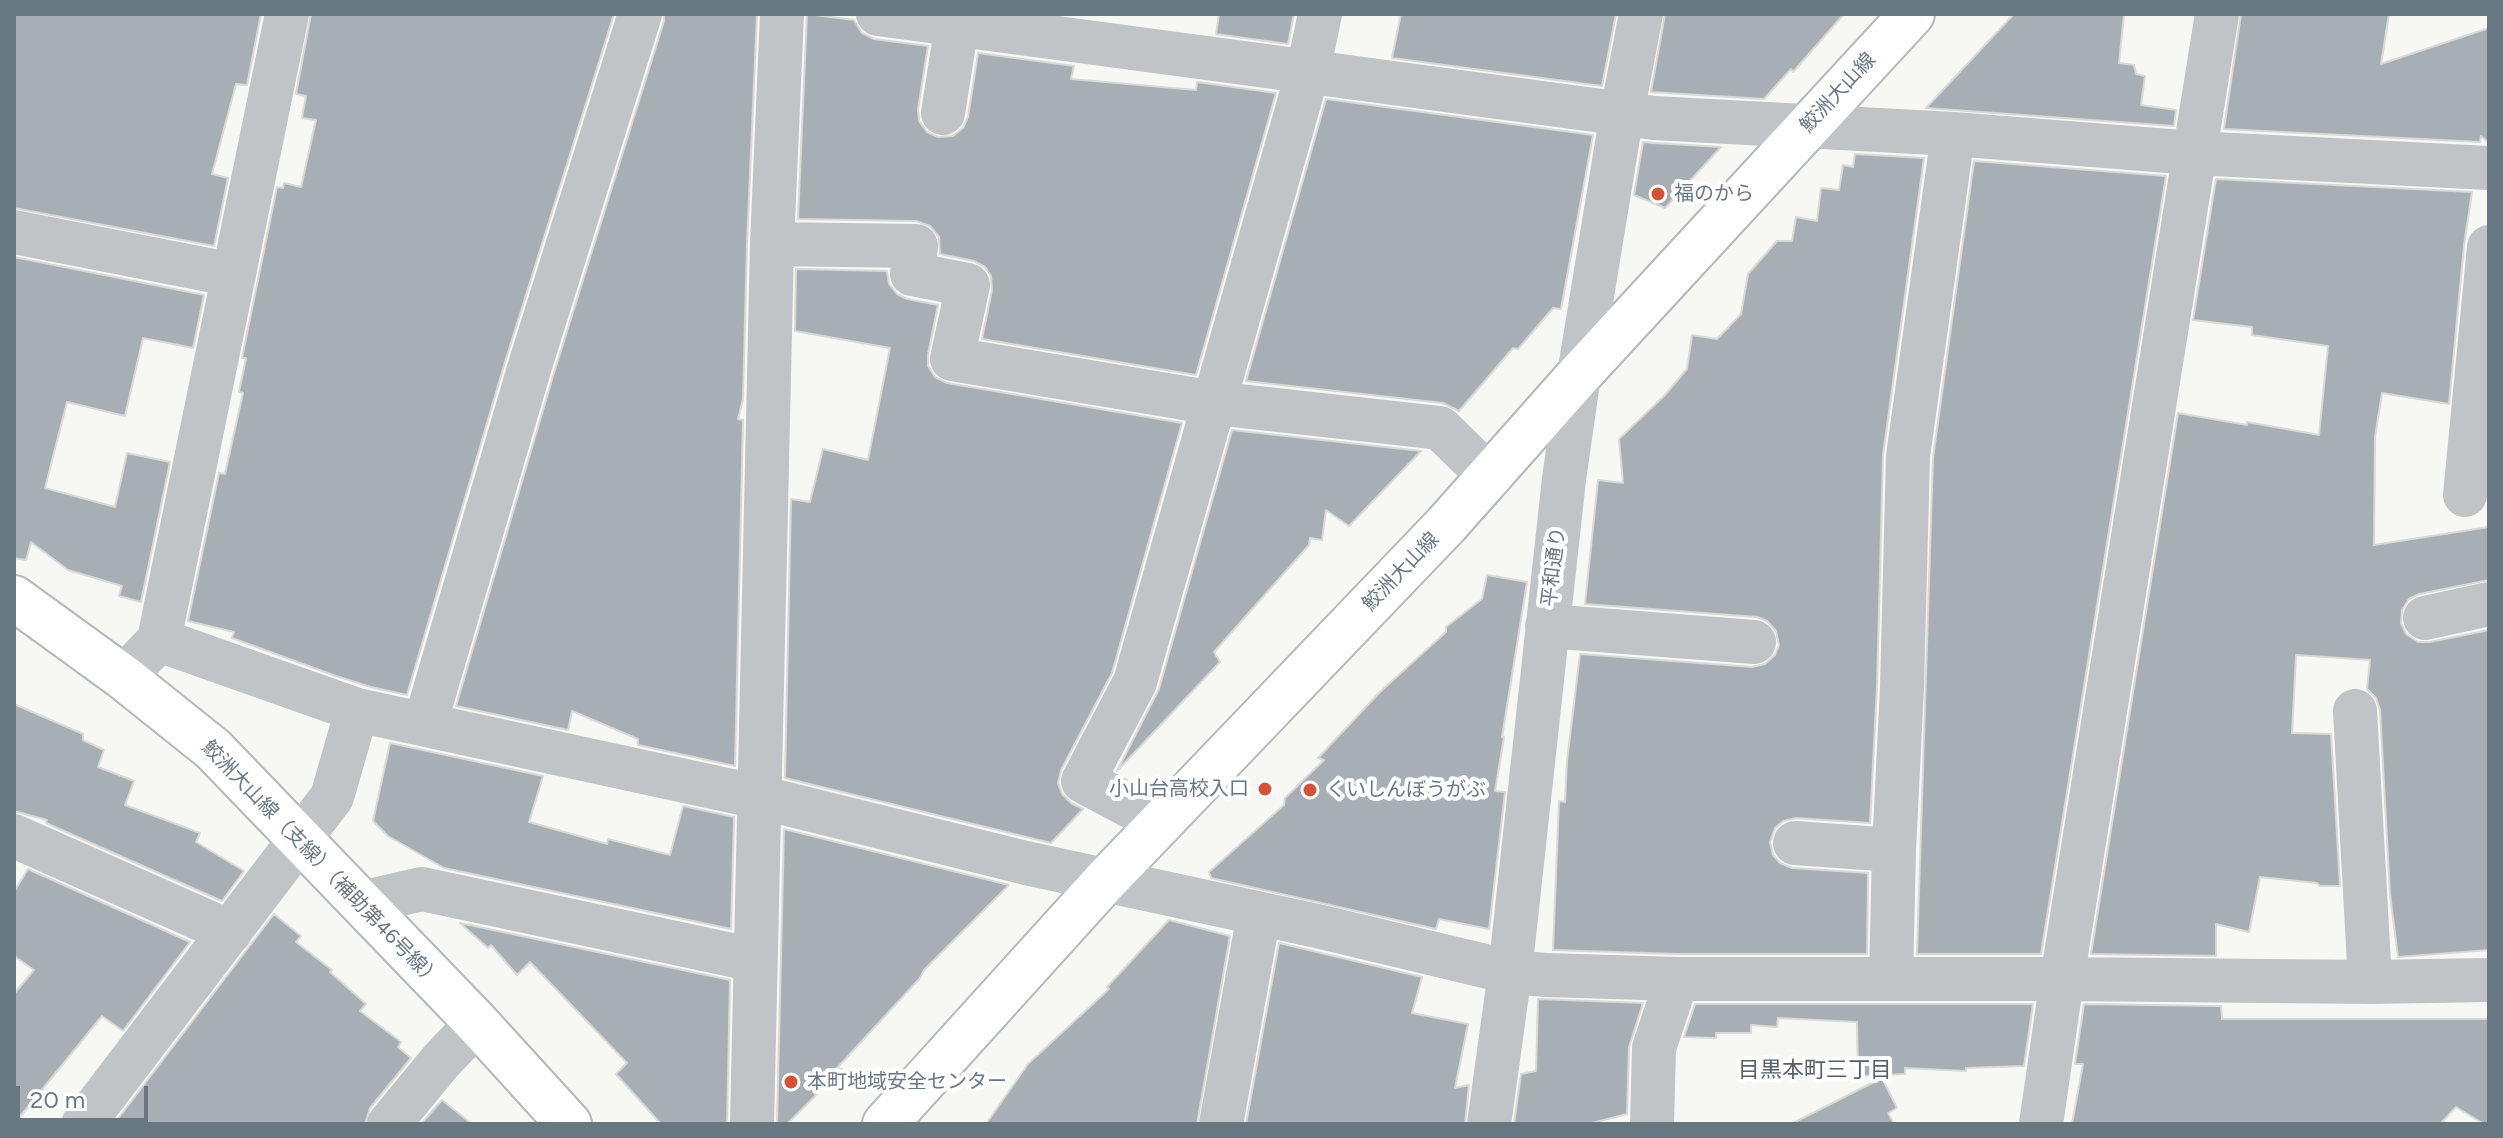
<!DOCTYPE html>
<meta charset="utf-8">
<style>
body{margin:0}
#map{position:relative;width:2503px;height:1138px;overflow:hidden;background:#f7f7f4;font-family:Figtree,sans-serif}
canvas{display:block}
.frame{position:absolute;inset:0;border:16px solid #687882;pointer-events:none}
.scale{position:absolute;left:16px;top:1086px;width:132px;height:36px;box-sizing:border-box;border:4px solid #687882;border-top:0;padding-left:10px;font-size:24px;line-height:28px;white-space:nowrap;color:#687882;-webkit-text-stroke:6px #fff;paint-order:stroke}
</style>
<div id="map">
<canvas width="2503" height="1138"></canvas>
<div class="frame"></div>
<div class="scale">20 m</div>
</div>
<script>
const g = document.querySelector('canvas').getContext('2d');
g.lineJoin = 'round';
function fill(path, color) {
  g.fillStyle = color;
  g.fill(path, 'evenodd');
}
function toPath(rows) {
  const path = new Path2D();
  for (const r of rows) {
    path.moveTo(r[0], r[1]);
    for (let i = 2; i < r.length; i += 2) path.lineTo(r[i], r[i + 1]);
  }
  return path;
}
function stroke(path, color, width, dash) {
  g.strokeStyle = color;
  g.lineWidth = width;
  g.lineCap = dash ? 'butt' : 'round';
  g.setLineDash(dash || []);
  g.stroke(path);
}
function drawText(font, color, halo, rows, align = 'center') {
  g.font = font + ' Figtree,"Noto Sans JP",sans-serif';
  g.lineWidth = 8;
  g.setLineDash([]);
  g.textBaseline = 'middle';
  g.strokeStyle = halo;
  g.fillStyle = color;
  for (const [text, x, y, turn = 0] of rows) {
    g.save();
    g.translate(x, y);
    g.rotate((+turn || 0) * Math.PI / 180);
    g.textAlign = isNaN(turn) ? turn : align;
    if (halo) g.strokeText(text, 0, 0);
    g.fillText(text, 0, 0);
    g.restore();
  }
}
const building = toPath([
 [14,14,261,14,247,85,236,84,212,174,228,178,214,246,14,208,14,14],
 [311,14,614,14,505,362,407,695,371,687,336,676,232,638,234,632,188,621,219,473,225,474,243,393,239,392,246,358,242,358,277,187,283,188,284,183,301,187,316,120,302,118,306,96,296,94,311,14],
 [664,14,757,14,747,243,743,399,738,419,743,420,735,766,638,745,638,739,572,711,568,730,456,706,553,376,664,21,664,14],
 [807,14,854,20,862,33,874,39,928,46,918,109,919,121,927,132,938,137,953,136,963,128,968,117,978,53,1074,66,1071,79,1196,90,1197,82,1276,93,1196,375,982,339,992,290,991,276,985,267,974,261,940,254,939,237,930,226,916,221,798,219,807,14],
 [1219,14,1294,14,1288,44,1216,34,1219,14],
 [1401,14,1616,14,1602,86,1392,58,1401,14],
 [1665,14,1844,14,1793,72,1791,69,1764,99,1651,92,1665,14],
 [2014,14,2124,14,2119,63,2134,65,2136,74,2145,76,2141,105,2176,110,2174,126,1926,108,2014,14],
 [2241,14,2389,14,2381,64,2489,28,2489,143,2481,136,2480,142,2224,129,2241,14],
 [1326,99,1593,135,1561,309,1553,308,1518,349,1513,348,1459,411,1443,403,1246,381,1326,99],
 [1643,142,1653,143,1721,147,1665,208,1634,195,1643,142],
 [1855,154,1924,158,1883,455,1877,686,1870,823,1796,818,1783,821,1775,828,1770,842,1773,855,1780,863,1792,868,1868,873,1867,954,1677,954,1553,950,1559,801,1565,802,1567,761,1580,654,1752,667,1765,664,1775,655,1779,645,1776,631,1767,621,1757,617,1585,604,1598,480,1623,483,1619,439,1665,395,1687,369,1692,335,1717,339,1741,314,1748,274,1777,241,1792,241,1796,217,1817,221,1821,188,1839,190,1843,165,1853,167,1855,154],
 [1974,161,2166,176,2041,954,1917,954,1933,458,1974,161],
 [2216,179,2472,192,2464,245,2449,404,2382,393,2375,437,2374,545,2489,527,2489,580,2419,594,2409,599,2402,610,2401,623,2406,634,2418,642,2430,642,2489,630,2489,950,2398,957,2390,894,2380,710,2376,698,2367,689,2370,660,2296,655,2292,733,2331,734,2340,886,2320,886,2317,883,2260,877,2249,932,2216,924,2216,956,2091,954,2178,413,2247,425,2247,422,2319,435,2328,346,2252,335,2252,327,2193,320,2216,179],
 [14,257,204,295,193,348,143,338,125,416,67,402,45,488,115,507,127,453,170,462,141,602,119,596,122,586,68,570,31,542,26,560,14,558,14,257],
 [796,269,887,271,889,284,897,294,907,299,938,305,928,354,928,366,935,377,947,383,1182,423,1112,673,1061,770,1058,783,1062,794,1071,803,1083,809,1051,843,785,778,791,499,810,502,823,449,868,460,890,348,795,331,796,269],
 [1232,430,1421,451,1349,526,1326,510,1322,540,1310,538,1309,545,1214,652,1220,662,1117,771,1159,689,1232,430],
 [1487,575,1527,582,1502,737,1504,737,1495,791,1505,792,1489,929,1439,919,1436,929,1211,878,1209,872,1284,805,1285,798,1324,760,1318,758,1380,692,1446,632,1446,627,1482,599,1487,575],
 [14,704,83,734,83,740,104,750,98,767,134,781,125,805,200,833,196,842,244,871,222,901,46,823,47,820,14,811,14,704],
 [390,743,543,776,529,822,607,844,608,839,670,855,683,806,734,817,731,929,444,868,388,836,373,821,390,743],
 [784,829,1009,885,924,970,920,978,836,1069,842,1069,787,1124,777,1124,784,829],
 [28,869,190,942,123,1031,102,1016,14,1124,14,994,34,970,14,956,14,892,28,869],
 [274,914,301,936,296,942,332,970,330,972,366,1004,360,1011,401,1042,398,1047,411,1058,370,1108,365,1124,114,1124,274,914],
 [1169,920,1230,936,1197,1124,986,1124,1028,1064,1109,989,1107,987,1169,920],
 [460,923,730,980,727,1124,661,1124,616,1074,627,1063,530,962,517,975,491,945,488,948,460,923],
 [1279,943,1422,977,1412,1013,1468,1024,1455,1088,1469,1085,1465,1124,1246,1124,1279,943],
 [1538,999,1643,1003,1629,1047,1627,1114,1588,1124,1514,1124,1521,1074,1536,1071,1538,999],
 [1695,1004,2033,1004,2024,1066,1966,1068,1966,1071,1905,1068,1905,1074,1858,1076,1857,1022,1778,1018,1777,1027,1751,1025,1751,1033,1716,1033,1716,1038,1684,1037,1695,1004],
 [2084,1004,2216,1006,2221,1006,2222,1019,2489,1019,2489,1124,2484,1124,2456,1107,2440,1124,2072,1124,2083,1064,2075,1064,2084,1004],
 [1882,1078,1897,1108,1888,1113,1894,1124,1791,1124,1882,1078],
 [442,1100,472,1124,421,1124,442,1100]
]);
fill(building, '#a8afb4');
stroke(building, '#d8d8d6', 2);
const major = toPath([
 [14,598,123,677,213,749,477,1023,569,1124],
 [885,1124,1105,881,1446,525,1579,375,1912,14]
]);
stroke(major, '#b4b8bb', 48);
stroke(toPath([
 [878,14,1654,118,1953,134,2194,153,2489,168],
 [943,113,957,24],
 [14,232,234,275],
 [772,244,916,246,912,274,968,285,952,359,1214,403,1440,428,1490,477],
 [2465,495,2489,247],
 [2425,618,2489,604],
 [1547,626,1754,642],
 [159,640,357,710,759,797,1026,863,1317,926,1510,972,1546,975,1677,979,2062,979,2370,982,2489,980],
 [138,662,159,640,287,14],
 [2355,711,2370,982],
 [425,724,529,369,640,14],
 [1162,823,1083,781,1135,682,1308,71,1320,14],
 [14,836,230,932],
 [1795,843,1894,850],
 [361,903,422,889,755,960],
 [1891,979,1894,850,1902,687,1908,456,1953,134],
 [83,1124,332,797,357,710],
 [389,1124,441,1061,477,1023],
 [752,1124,772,244,782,14],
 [1221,1124,1259,914],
 [1489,1124,1510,972,1564,479,1579,375,1622,113,1641,14],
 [1652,1124,1654,1048,1677,979],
 [2041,1124,2062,979,2217,14]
]), '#c0c4c7', 44);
stroke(major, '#fff', 44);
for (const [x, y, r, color] of [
 [1658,194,8,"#d45237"],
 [1265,789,8,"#d45237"],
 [1310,790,8,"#d45237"],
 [791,1082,8,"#d45237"]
]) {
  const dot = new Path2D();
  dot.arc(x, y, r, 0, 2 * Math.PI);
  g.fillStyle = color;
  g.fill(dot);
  stroke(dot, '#fff', 3);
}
drawText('20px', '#687882', '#fff', [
 ["鮫洲大山線",1838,93,-47],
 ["平和通り",1554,567,-83],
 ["鮫洲大山線",1401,572,-46],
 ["鮫洲大山線（支線）（補助第46号線）",321,864,46]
]);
drawText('20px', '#687882', '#fff', [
 ["福のから",1674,194],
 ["小山台高校入口",1249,789,"right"],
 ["くいしんぼうがぶ",1326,790],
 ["本町地域安全センター",807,1082]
], 'left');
drawText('22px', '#566168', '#fff', [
 ["目黒本町三丁目",1815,1071]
]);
</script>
